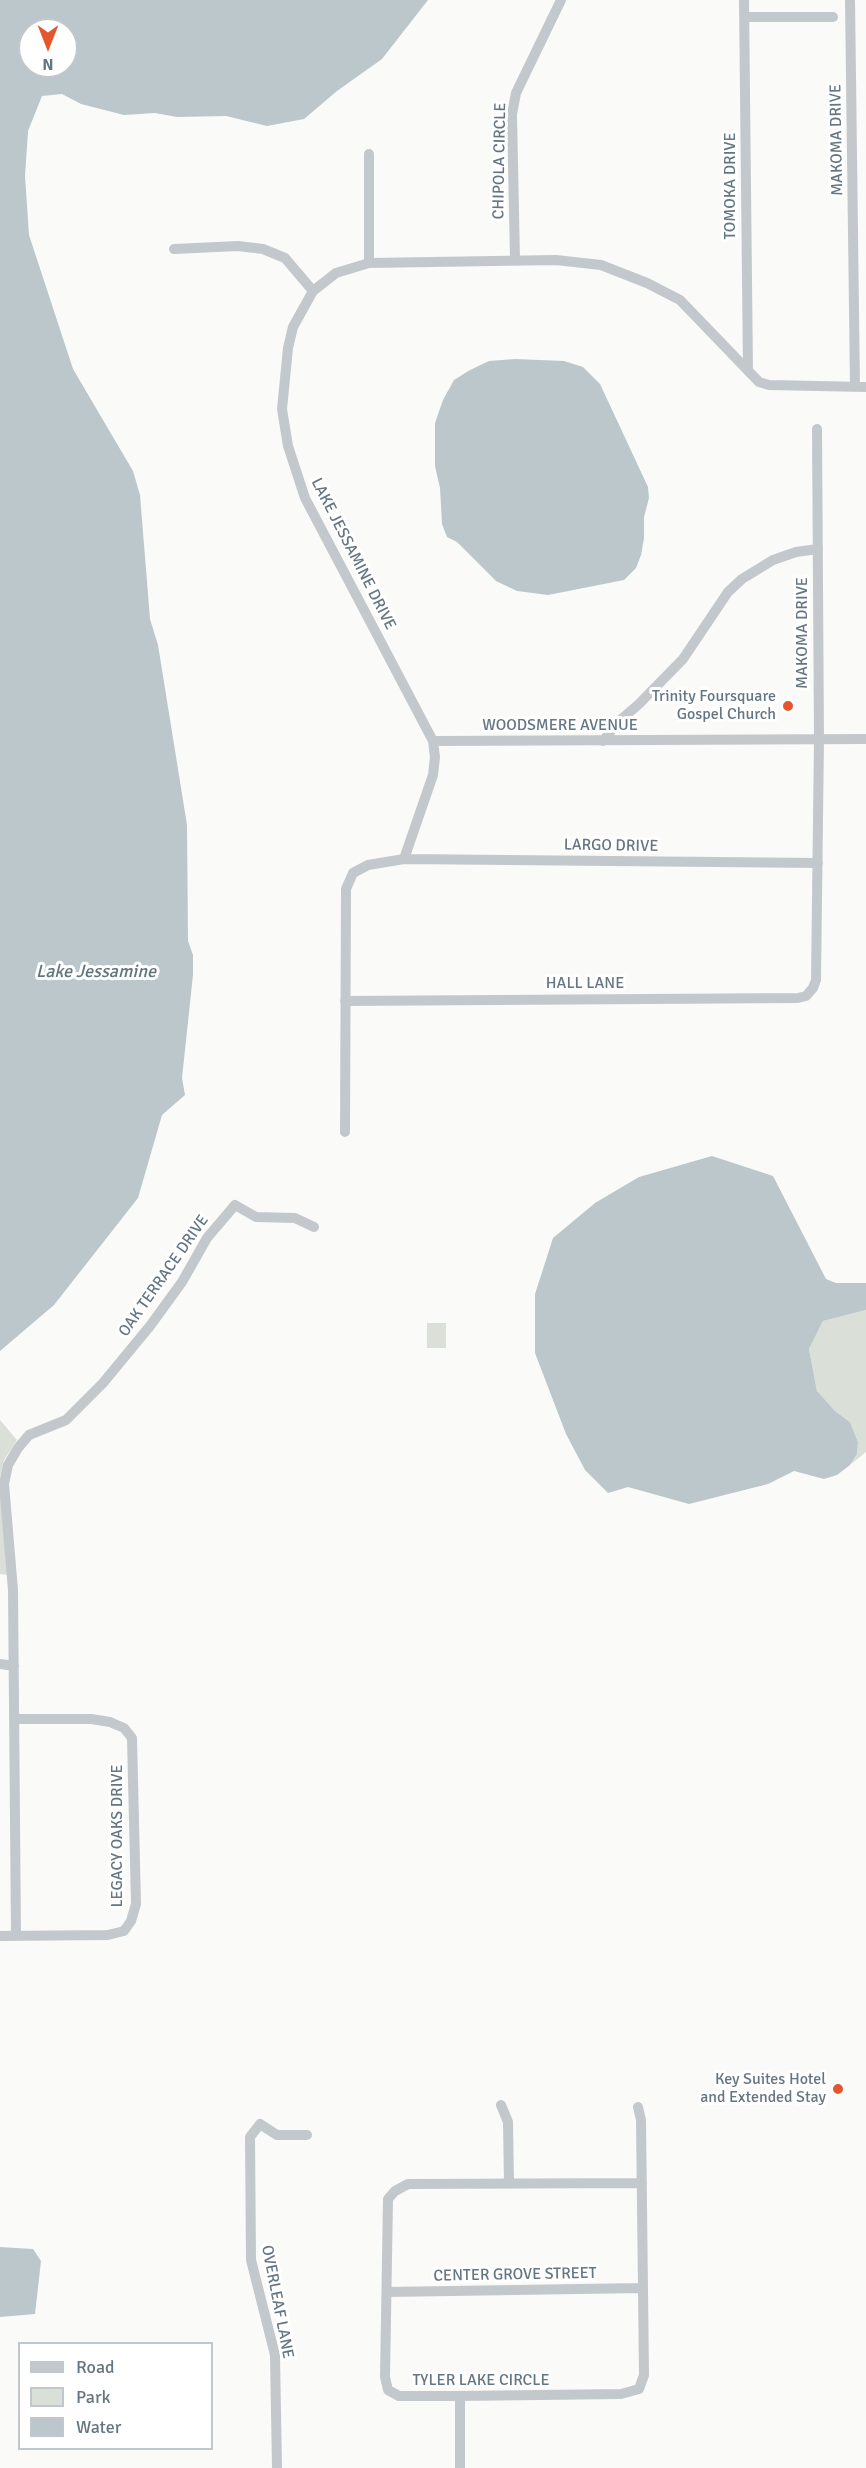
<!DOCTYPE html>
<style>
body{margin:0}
#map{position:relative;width:866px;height:2468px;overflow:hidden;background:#fafaf8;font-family:Signika,sans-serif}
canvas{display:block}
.legend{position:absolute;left:18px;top:2342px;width:195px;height:108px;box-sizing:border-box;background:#fff;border:2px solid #c1c8cd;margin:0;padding:8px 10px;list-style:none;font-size:18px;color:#657683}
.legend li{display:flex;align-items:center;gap:12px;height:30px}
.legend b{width:30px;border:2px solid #c1c8cd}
.north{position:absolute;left:18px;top:18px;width:60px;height:60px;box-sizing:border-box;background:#fff;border:2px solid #c1c8cd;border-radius:50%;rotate:180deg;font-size:16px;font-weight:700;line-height:24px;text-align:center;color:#657683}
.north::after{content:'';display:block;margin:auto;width:21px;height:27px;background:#e4572e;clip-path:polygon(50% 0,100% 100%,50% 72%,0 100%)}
</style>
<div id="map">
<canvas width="866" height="2468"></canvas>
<ul class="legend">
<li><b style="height:8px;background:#c3c8cc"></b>Road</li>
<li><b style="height:16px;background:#dadfd7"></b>Park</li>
<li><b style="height:16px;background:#bbc7cb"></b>Water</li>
</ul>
<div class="north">N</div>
</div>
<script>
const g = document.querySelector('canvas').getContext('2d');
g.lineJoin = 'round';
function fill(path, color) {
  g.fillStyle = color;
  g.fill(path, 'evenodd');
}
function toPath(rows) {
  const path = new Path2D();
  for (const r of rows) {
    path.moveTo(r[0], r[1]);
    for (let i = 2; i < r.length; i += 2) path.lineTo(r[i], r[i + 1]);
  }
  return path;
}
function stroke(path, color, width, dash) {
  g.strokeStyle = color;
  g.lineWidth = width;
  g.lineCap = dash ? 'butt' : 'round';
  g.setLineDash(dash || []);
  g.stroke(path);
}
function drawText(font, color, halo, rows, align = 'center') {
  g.font = font + ' Signika,sans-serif';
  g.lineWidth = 6;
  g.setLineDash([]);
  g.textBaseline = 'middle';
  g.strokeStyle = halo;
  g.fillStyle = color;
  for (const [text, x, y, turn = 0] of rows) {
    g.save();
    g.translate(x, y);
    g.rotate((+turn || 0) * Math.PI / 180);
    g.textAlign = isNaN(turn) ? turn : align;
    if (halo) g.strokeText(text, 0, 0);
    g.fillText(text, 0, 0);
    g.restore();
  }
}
fill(toPath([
 [866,1310,866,1452,850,1465,857,1454,858,1442,850,1422,835,1411,817,1391,809,1349,823,1321],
 [427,1323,446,1323,446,1348,427,1348],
 [0,1420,17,1440,4,1460,0,1478,8,1575,0,1574]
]), '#dadfd7');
fill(toPath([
 [0,0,428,0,382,59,337,91,304,119,267,126,226,116,177,117,155,113,124,115,81,104,62,94,42,96,28,131,25,176,29,235,73,369,133,471,140,495,150,619,158,645,187,825,188,941,193,955,193,975,182,1078,185,1095,162,1115,138,1198,54,1305,0,1351],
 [30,30,66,30,66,66,30,66],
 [515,359,564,361,583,367,600,384,648,487,649,498,644,517,644,538,641,555,636,568,624,580,548,595,517,591,496,581,457,542,447,537,442,524,440,488,435,466,435,423,443,400,454,380,470,370,489,361],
 [712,1156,773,1176,826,1279,836,1283,866,1283,866,1310,823,1321,809,1349,817,1391,835,1411,850,1422,858,1442,857,1454,850,1465,837,1475,824,1479,794,1471,768,1484,689,1504,628,1487,608,1493,585,1470,566,1434,535,1353,535,1294,553,1238,595,1203,639,1177],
 [0,2247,33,2249,41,2261,35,2314,0,2317]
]), '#bbc7cb');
stroke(toPath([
 [744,0,748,371],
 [850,0,855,387],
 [745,17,833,17],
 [369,154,369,263],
 [174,249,238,246,263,249,285,258,313,291],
 [515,260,512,114,516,93,561,0],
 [433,741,866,739],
 [603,741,618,722,639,704,683,659,728,592,742,579,773,560,796,552,818,549],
 [404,859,433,775,435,757,433,741,305,498,288,446,282,409,288,348,293,327,313,291,336,273,369,263,556,260,601,265,647,283,680,300,759,382,769,385,866,387],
 [345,1001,798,998,806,996,813,988,816,980,819,739,817,429],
 [345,1132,346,889,353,873,368,865,404,859,818,863],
 [0,1664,14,1666],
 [0,1936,108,1935,124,1931,131,1921,136,1904,132,1738,124,1728,110,1722,91,1719,14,1719],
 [16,1936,13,1590,4,1484,8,1465,18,1448,29,1435,66,1420,103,1383,150,1326,182,1282,207,1238,235,1205,256,1217,295,1218,314,1227],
 [501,2105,508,2122,509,2184],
 [638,2107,641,2120,644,2375,639,2389,621,2394,460,2396,399,2396,388,2390,385,2377,388,2199,395,2191,408,2184,642,2183],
 [387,2292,643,2288],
 [277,2468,275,2355,251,2260,250,2137,260,2124,277,2135,307,2135],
 [460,2468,460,2396]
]), '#c3c8cc', 10);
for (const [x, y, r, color] of [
 [788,706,6,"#e4572e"],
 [838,2089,6,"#e4572e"]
]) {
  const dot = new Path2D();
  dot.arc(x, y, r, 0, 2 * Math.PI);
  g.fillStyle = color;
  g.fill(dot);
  stroke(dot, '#fff', 2);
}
drawText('16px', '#657683', '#fff', [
 ["MAKOMA DRIVE",837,140,-91],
 ["CHIPOLA CIRCLE",500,161,-89],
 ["TOMOKA DRIVE",731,186,-90],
 ["LAKE JESSAMINE DRIVE",353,554,63],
 ["MAKOMA DRIVE",803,633,-90],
 ["WOODSMERE AVENUE",560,726],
 ["LARGO DRIVE",611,846,1],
 ["HALL LANE",585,984],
 ["OAK TERRACE DRIVE",164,1276,-55],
 ["LEGACY OAKS DRIVE",118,1836,-90],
 ["CENTER GROVE STREET",515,2275,-1],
 ["OVERLEAF LANE",277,2302,79],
 ["TYLER LAKE CIRCLE",481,2381]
]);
drawText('16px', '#657683', '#fff', [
 ["Trinity Foursquare",776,697],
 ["Gospel Church",776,715],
 ["Key Suites Hotel",826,2080],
 ["and Extended Stay",826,2098]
], 'right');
drawText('italic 18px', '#60757c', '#fff', [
 ["Lake Jessamine",96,972]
]);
</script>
